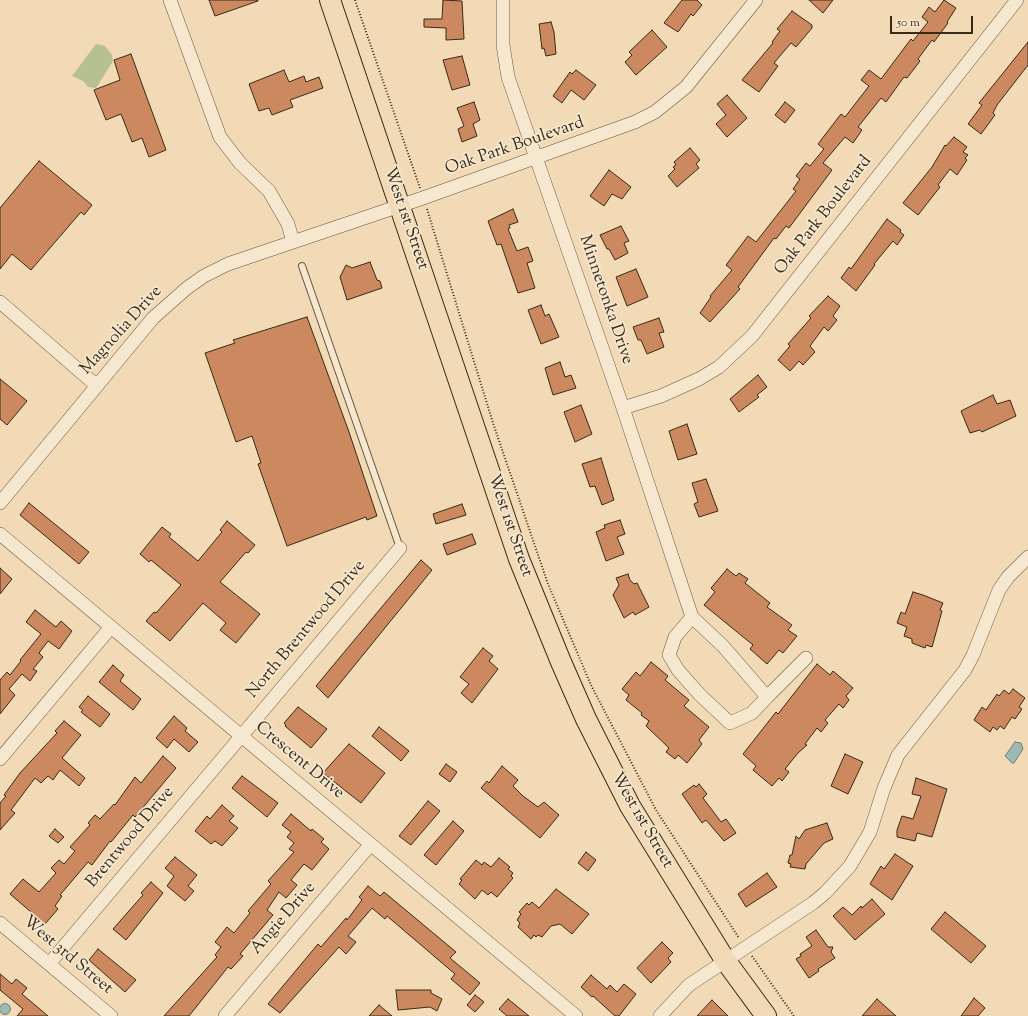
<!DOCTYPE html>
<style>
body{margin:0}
#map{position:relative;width:1028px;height:1016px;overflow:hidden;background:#f1dab5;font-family:"Sorts Mill Goudy",serif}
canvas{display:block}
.scale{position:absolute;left:890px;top:16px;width:83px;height:18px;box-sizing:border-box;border:2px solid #382a19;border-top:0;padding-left:5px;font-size:12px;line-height:14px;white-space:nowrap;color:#382a19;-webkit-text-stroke:3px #f6e7cf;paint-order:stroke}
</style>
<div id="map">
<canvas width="1028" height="1016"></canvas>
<div class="scale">50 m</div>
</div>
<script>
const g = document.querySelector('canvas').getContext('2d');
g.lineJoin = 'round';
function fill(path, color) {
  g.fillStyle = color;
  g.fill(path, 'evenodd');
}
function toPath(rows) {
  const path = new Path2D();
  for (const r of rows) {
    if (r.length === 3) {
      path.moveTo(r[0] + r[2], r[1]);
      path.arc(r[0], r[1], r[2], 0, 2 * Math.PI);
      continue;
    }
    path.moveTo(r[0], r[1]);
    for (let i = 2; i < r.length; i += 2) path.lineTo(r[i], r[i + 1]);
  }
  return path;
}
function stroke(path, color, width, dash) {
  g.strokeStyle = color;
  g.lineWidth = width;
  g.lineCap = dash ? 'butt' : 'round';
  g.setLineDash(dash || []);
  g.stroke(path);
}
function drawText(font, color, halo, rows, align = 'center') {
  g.font = font + ' "Sorts Mill Goudy",serif';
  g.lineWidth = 3.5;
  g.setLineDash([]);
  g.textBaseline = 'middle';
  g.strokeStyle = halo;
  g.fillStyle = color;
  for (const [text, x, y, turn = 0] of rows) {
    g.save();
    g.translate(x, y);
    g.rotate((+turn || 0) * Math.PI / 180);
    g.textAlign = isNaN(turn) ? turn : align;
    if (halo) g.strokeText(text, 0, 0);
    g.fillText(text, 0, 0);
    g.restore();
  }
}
fill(toPath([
 [96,44,105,46,112,55,113,61,96,88,88,87,83,81,72,76]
]), '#b6c090');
const water = toPath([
 [1015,742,1021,743,1023,749,1014,763,1012,763,1005,756,1015,742],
 [5,1009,5.5]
]);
fill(water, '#9cb9b4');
stroke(water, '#748076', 1);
const building = toPath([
 [209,0,258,0,258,1,215,16,209,0],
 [443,0,462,1,464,39,446,40,446,28,424,27,424,19,442,19,443,0],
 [682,0,697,0,702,5,693,16,691,14,678,32,664,23,682,0],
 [809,0,833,0,823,13,809,0],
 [944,0,956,8,947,22,948,23,934,42,932,40,918,59,920,61,907,78,904,77,886,102,881,98,858,127,862,130,853,143,845,137,823,163,832,170,789,228,786,226,776,239,774,238,738,287,740,289,710,322,700,313,711,297,710,296,732,270,726,265,748,236,756,242,796,191,793,189,800,179,796,176,806,163,810,166,824,149,818,144,841,114,845,117,869,86,861,80,869,70,881,79,911,39,913,41,928,22,922,17,929,7,935,12,944,0],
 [792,11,812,25,812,28,796,47,791,43,774,63,778,66,759,92,742,80,773,43,772,42,780,31,777,29,792,11],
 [551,22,554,32,556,54,546,56,544,48,542,49,539,24,551,22],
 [652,30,667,47,636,75,625,62,632,55,629,52,652,30],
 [1028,42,1028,65,997,105,993,113,995,115,981,134,968,124,982,105,979,103,1028,42],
 [131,54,166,150,149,157,142,138,132,142,121,114,106,120,94,90,120,80,114,60,131,54],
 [462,56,470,85,452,90,443,60,462,56],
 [284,70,289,82,304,76,306,82,319,77,323,88,290,100,293,107,272,115,269,108,259,111,249,84,284,70],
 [576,70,596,85,584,100,571,90,562,103,553,96,570,72,572,74,576,70],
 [727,95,747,118,727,137,716,124,726,115,717,104,727,95],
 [474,102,480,120,473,124,477,136,462,142,458,129,464,126,457,108,474,102],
 [785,102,795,110,785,123,775,115,785,102],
 [954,137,967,147,963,152,968,155,965,158,967,160,957,175,950,169,938,185,940,187,918,215,903,203,932,167,945,145,946,146,954,137],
 [690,148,700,160,696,164,699,168,677,187,668,176,675,169,673,167,676,165,674,162,690,148],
 [39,161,92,205,84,215,81,212,31,270,12,254,0,269,0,208,39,161],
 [609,170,631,187,622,199,612,194,604,206,590,196,609,170],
 [513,209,518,222,509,225,510,228,508,229,517,251,528,247,533,261,527,263,535,288,518,293,501,244,497,245,488,221,513,209],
 [887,219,901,230,900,232,904,235,897,245,893,241,874,264,875,265,856,291,841,278,849,267,851,269,887,219],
 [621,226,629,241,624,243,628,253,615,260,609,249,607,249,600,235,621,226],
 [370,262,377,280,380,281,382,288,347,300,340,277,346,265,352,268,370,262],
 [636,269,648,297,627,306,616,277,636,269],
 [828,296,840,306,833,316,837,320,828,331,824,327,810,346,815,352,803,365,799,361,790,371,778,360,790,346,788,344,811,318,809,316,828,296],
 [541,305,545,316,549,314,559,337,541,344,528,310,541,305],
 [307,317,349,432,377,516,367,520,366,517,287,546,258,464,261,463,252,436,236,442,205,353,235,343,233,340,307,317],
 [659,318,664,332,659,333,664,347,647,354,641,340,638,340,633,327,659,318],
 [560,362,565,377,571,375,576,388,553,395,545,368,560,362],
 [758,375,767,387,757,395,759,397,739,412,730,399,758,375],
 [0,379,27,401,7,425,0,419,0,379],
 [993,395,997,404,1010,400,1016,416,982,432,980,430,970,433,961,411,993,395],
 [581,405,592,434,575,442,564,412,581,405],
 [687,424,697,454,678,460,669,431,687,424],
 [601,458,614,500,602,505,595,486,590,487,582,464,601,458],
 [706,479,718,511,699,517,694,504,698,502,692,483,706,479],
 [29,503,89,552,79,564,20,515,29,503],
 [462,504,466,515,436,524,433,514,462,504],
 [620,520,625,534,617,537,624,554,606,561,596,532,605,528,604,525,620,520],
 [227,521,255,545,248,553,246,552,220,582,260,614,236,643,220,630,226,623,203,603,170,641,146,621,154,612,156,613,181,585,151,560,149,562,140,554,162,527,171,534,169,537,198,561,222,532,220,530,227,521],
 [472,534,476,544,447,555,443,544,472,534],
 [421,560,432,570,328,698,316,686,421,560],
 [0,568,12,579,0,594,0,568],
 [727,569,736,576,739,573,748,579,745,583,770,603,767,607,792,625,788,630,797,636,783,653,779,650,767,664,750,649,753,645,704,605,715,592,711,588,727,569],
 [628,574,630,580,634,584,637,583,649,607,635,615,633,612,624,618,613,595,619,585,616,578,628,574],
 [913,592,923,595,943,603,940,610,942,611,932,647,926,645,925,648,912,643,912,639,904,636,907,627,897,623,901,612,905,614,913,592],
 [35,610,56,627,61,621,72,631,59,649,48,641,39,653,43,657,33,669,37,671,30,681,22,674,9,689,15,695,0,714,0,680,7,672,10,675,21,661,20,660,41,634,26,622,35,610],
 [483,648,493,656,489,661,498,669,472,703,461,693,469,684,460,677,483,648],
 [651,662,668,676,665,680,689,700,684,706,709,727,699,740,702,744,687,763,678,755,675,759,666,752,669,748,646,726,649,721,641,715,642,713,626,700,629,695,622,689,636,672,640,676,651,662],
 [817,664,830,675,833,671,853,688,846,696,849,700,843,708,839,704,825,720,828,723,821,732,817,728,805,744,807,745,798,753,785,769,789,772,782,781,779,778,772,786,753,770,756,766,743,754,776,712,778,714,817,664],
 [113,665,124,675,120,681,141,699,133,710,99,682,113,665],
 [1013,689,1025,698,1019,707,1022,709,1015,719,1012,717,1004,729,1000,726,997,730,993,727,990,732,974,720,982,707,986,710,997,694,999,696,1004,690,1009,694,1013,689],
 [88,696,110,714,100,727,81,712,83,710,79,707,88,696],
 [298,707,327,729,311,748,285,726,286,725,284,723,298,707],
 [174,716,187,728,185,731,198,742,189,752,174,739,167,748,156,738,174,716],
 [64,721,81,735,62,758,85,778,79,786,60,770,53,780,48,776,41,783,35,778,11,810,15,813,0,830,0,803,6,796,4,795,20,773,57,733,55,731,64,721],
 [379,727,409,751,401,761,372,736,379,727],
 [349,744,385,773,361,803,323,773,349,744],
 [845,754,863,762,848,794,831,786,845,754],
 [163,756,176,768,135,817,133,815,111,842,110,841,92,865,88,862,60,895,62,896,55,906,58,909,45,924,10,894,23,879,39,892,56,873,51,868,59,860,64,864,75,851,70,847,90,825,88,823,95,815,100,819,114,804,115,805,135,777,141,783,163,756],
 [446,764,457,772,450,782,439,774,446,764],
 [502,766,518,780,513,786,523,796,538,807,544,802,559,815,540,838,481,788,487,781,489,783,502,766],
 [242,776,278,803,267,817,232,788,242,776],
 [916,778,947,789,932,837,917,833,915,841,897,837,897,830,902,816,913,819,921,796,912,794,916,778],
 [699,784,707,794,703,798,721,822,726,819,736,833,724,841,706,820,702,823,682,794,694,785,696,787,699,784],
 [428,801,440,811,411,845,399,836,428,801],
 [222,805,234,816,229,821,238,828,222,846,215,841,211,844,195,831,207,816,210,819,222,805],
 [291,814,311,831,312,829,324,839,321,842,329,849,312,870,304,864,291,880,297,885,286,898,279,892,267,910,273,915,240,954,243,956,231,969,228,967,189,1016,164,1016,217,957,215,955,221,947,215,942,227,927,234,933,250,913,248,911,271,884,268,881,294,852,289,849,294,843,287,837,291,832,282,825,291,814],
 [453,821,464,831,436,865,424,855,453,821],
 [827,823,833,839,824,843,806,864,805,869,790,867,791,864,788,863,790,855,792,855,796,836,799,839,805,830,827,823],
 [55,829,64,837,58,843,49,836,55,829],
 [586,852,596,860,588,871,578,863,586,852],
 [895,854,913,866,892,900,870,884,881,866,884,869,895,854],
 [175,857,197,875,188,886,194,891,185,901,167,886,174,876,165,868,175,857],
 [499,858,510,867,508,869,513,873,511,876,513,878,497,897,491,892,488,895,482,890,475,899,459,884,462,880,460,879,476,860,482,865,484,862,491,867,499,858],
 [767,873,777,887,746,907,738,894,767,873],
 [151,882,163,893,126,940,113,929,143,895,141,893,151,882],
 [368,886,380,896,384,892,456,952,450,958,480,983,470,995,451,979,455,974,387,916,385,919,372,908,348,936,356,942,346,954,339,947,280,1013,268,1004,318,944,321,947,346,918,347,920,362,900,359,897,368,886],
 [556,889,589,914,572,934,560,924,551,926,542,937,538,935,536,937,534,935,531,939,518,927,520,923,517,920,521,914,519,912,527,903,529,905,532,902,539,908,556,889],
 [872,899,885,914,855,940,833,916,843,907,852,915,861,906,862,908,872,899],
 [945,912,986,946,971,963,931,929,945,912],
 [816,930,828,947,833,947,831,952,835,958,818,969,819,971,809,978,796,959,801,956,800,954,812,946,806,937,816,930],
 [662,942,673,953,668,958,671,962,651,983,637,968,662,942],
 [98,949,136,980,125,992,89,960,98,949],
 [0,974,12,984,16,979,27,988,22,994,48,1016,17,1016,23,1009,0,990,0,974],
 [591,975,607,989,610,985,617,992,624,984,636,994,619,1016,615,1016,593,996,592,997,581,987,591,975],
 [396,990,431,990,431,993,442,999,437,1011,430,1007,398,1010,396,990],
 [475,995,484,1002,475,1012,467,1005,475,995],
 [974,998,985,1008,978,1016,961,1016,974,998],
 [508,999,529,1016,507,1016,499,1009,508,999],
 [877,999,896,1016,862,1016,877,999],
 [712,1000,728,1016,697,1016,712,1000],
 [379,1005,392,1016,369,1016,379,1005]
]);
fill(building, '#cc885f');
stroke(building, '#382a19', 1);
const service = toPath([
 [302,266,400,548]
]);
const minor = toPath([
 [170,0,220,137,240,163,269,191,288,224,293,242],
 [503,0,503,45,508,77,623,408,692,617,723,646,767,697,752,713,730,723,700,695,678,670,669,655,675,637,692,617],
 [0,302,97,386],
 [623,408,661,396,699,379,719,367,752,336,1017,0],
 [0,503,153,318,187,288,204,276,228,264,423,198,635,122,655,112,686,87,756,0],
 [0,534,576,1016],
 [767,697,806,658],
 [0,759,111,627],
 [0,923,111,1016],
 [49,964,400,548],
 [225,1016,370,845],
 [660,1016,689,985,813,903,825,893,850,866,870,832,884,788,898,755,965,670,973,655,999,590,1008,577,1028,557]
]);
const primary = toPath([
 [330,0,519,559,561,662,586,719,630,806,725,960,766,1016]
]);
stroke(service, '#665640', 8);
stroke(minor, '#665640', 14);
stroke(primary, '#382a19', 22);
stroke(toPath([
 [355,0,420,188],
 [427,209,493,423,548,584,591,685,656,810,739,938],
 [752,956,794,1016]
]), '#382a19', 2, [1, 2]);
stroke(service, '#f6e7cf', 6);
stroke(minor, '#f6e7cf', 13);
stroke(primary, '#f1dab5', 20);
drawText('17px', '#382a19', '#f6e7cf', [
 ["Oak Park Boulevard",515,147,-19],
 ["Oak Park Boulevard",824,216,-52],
 ["West 1st Street",405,219,71],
 ["Minnetonka Drive",605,300,71],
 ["Magnolia Drive",122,331,-48],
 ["West 1st Street",509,526,71],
 ["North Brentwood Drive",307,630,-50],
 ["Crescent Drive",299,761,40],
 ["West 1st Street",641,821,60],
 ["Brentwood Drive",131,838,-50],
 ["Angie Drive",284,919,-49],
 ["West 3rd Street",67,956,40]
]);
</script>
